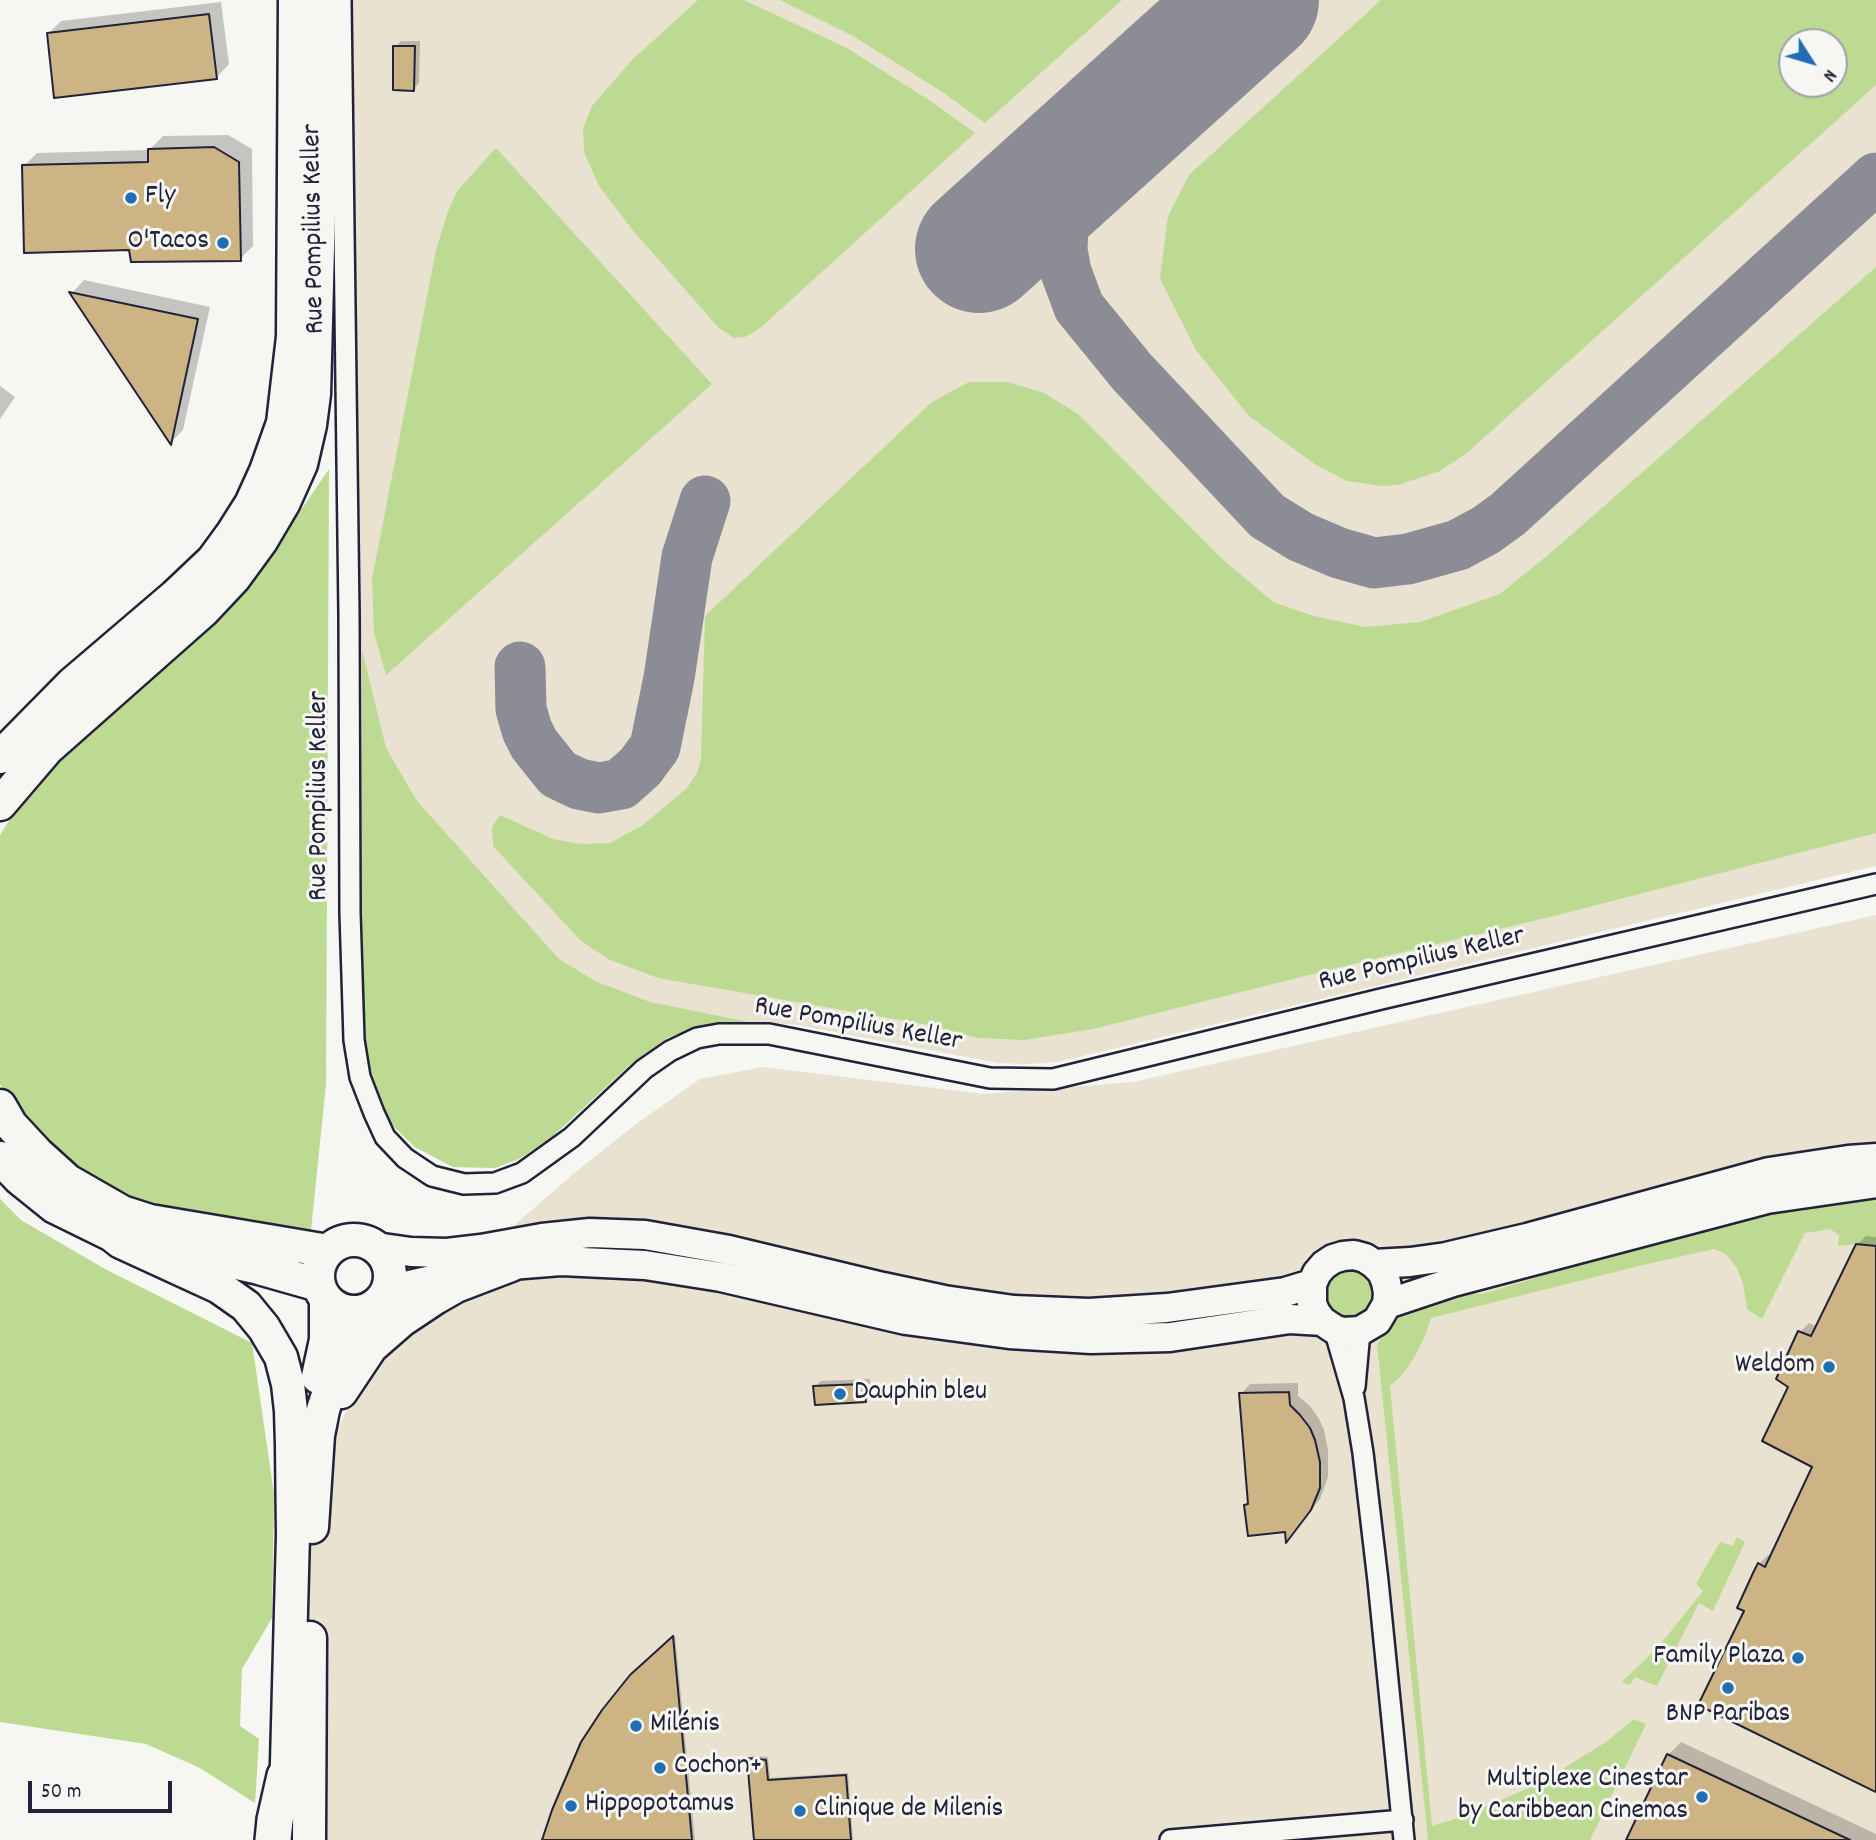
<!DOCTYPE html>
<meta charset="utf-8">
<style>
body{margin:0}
#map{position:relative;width:1876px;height:1840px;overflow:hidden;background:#f6f6f2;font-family:Dekko,sans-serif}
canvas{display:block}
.north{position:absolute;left:1778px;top:28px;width:70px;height:70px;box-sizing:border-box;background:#f6f6f2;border:2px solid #a1a1a9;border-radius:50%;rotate:127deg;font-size:19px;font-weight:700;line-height:28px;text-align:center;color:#22223b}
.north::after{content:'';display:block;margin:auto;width:24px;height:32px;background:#1f6fb2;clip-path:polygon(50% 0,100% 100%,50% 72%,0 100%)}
.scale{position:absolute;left:28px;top:1781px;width:144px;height:32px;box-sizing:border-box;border:4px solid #22223b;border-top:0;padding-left:9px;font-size:21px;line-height:24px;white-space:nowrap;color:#22223b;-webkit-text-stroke:5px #f6f6f2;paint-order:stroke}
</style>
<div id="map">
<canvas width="1876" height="1840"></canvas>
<div class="north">N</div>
<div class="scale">50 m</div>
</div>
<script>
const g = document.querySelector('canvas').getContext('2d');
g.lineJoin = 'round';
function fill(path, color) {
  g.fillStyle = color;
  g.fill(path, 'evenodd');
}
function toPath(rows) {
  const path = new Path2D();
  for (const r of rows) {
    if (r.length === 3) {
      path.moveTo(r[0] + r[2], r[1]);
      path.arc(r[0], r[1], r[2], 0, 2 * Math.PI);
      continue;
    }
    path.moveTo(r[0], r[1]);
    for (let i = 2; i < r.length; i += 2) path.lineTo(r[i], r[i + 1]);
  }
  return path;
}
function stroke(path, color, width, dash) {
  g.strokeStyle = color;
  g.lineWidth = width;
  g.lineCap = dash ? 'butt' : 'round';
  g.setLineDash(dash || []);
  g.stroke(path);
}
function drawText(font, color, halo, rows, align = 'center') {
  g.font = font + ' Dekko,sans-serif';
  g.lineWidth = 6;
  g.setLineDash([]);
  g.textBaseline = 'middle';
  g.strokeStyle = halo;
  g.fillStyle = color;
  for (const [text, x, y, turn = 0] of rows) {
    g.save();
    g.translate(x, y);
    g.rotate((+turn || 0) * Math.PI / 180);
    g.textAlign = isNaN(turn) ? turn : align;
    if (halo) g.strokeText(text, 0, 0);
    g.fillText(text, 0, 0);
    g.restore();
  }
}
fill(toPath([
 [353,0,1876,0,1876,866,1058,1062,1029,1064,998,1063,798,1025,758,1022,698,1027,669,1037,633,1062,552,1137,521,1158,495,1168,453,1167,415,1147,390,1123,362,650,356,590],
 [1792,42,1834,42,1834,84,1792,84],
 [1876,915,1876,1840,322,1840,300,1524,334,1437,370,1362,408,1318,572,1175,636,1124,700,1079,763,1067,984,1094,1133,1082]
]), '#eae2d1');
fill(toPath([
 [698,0,744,0,847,48,935,104,975,133,759,329,745,337,734,338,719,328,635,233,599,186,584,152,583,128,592,106,632,60],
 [780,0,1122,0,985,123,944,93,853,36],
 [1381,0,1876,0,1876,85,1468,452,1440,471,1398,485,1382,486,1347,481,1316,465,1249,416,1196,350,1160,279,1168,216,1189,175],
 [1792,42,1834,42,1834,84,1792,84],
 [496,148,712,384,386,675,374,633,372,579,436,250,447,214,457,191],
 [1876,267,1876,833,1554,916,1341,967,1093,1029,1025,1040,978,1038,929,1025,658,978,608,959,580,940,493,846,492,827,500,815,553,839,581,844,610,843,643,825,687,788,697,773,701,759,705,616,932,402,969,382,1008,382,1044,393,1078,414,1220,557,1273,602,1314,616,1365,627,1420,622,1500,594,1554,550],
 [329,469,326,1084,310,1240,137,1206,59,1159,14,1111,0,1084,0,835,31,785,271,554],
 [362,650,386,748,417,801,559,959,595,981,650,1002,749,1022,698,1027,669,1037,633,1062,552,1137,521,1158,495,1168,453,1167,415,1147,390,1123,374,1095,361,1052],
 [1876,1198,1876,1246,1856,1244,1838,1246,1839,1235,1830,1229,1805,1233,1762,1319,1747,1309,1743,1283,1736,1267,1726,1254,1714,1249,1647,1264,1431,1318,1425,1336,1414,1358,1403,1374,1390,1386,1432,1826,1461,1817,1540,1783,1606,1742,1634,1719,1646,1724,1590,1840,1428,1840,1377,1344,1403,1312,1457,1293,1482,1294,1533,1279,1553,1264,1805,1202],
 [0,1199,21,1220,105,1269,252,1343,274,1494,272,1618,242,1669,240,1726,259,1739,255,1803,200,1768,146,1744,0,1722],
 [1333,1267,1370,1270,1377,1306,1354,1324,1325,1313,1320,1283],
 [1737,1537,1745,1542,1713,1611,1699,1603,1657,1686,1635,1677,1630,1685,1622,1682,1659,1646,1703,1591,1696,1584,1720,1542,1733,1546]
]), '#bdda92');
fill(toPath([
 [221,2,229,64,216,78,48,34,61,21],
 [401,41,420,41,419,83,413,89,395,47],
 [228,135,252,149,253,246,240,259,131,248,24,166,37,153,149,150,163,136],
 [84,280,210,307,183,430,171,442,72,293],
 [0,386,15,397,0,419],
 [1866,1236,1876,1237,1876,1790,1746,1610,1759,1564,1768,1555,1771,1557,1814,1466,1791,1386,1800,1332,1809,1323,1818,1327,1857,1245],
 [870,1379,871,1394,865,1400,815,1387,821,1381],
 [1298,1383,1298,1396,1310,1406,1319,1419,1324,1430,1328,1451,1328,1477,1320,1499,1288,1539,1287,1530,1246,1505,1249,1502,1241,1394,1250,1384],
 [675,1635,695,1840,544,1840,631,1676],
 [1681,1742,1876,1834,1876,1840,1628,1840,1668,1755],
 [752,1756,768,1757,770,1778,848,1773,853,1840,756,1840,749,1759]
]), '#0003');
stroke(toPath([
 [1104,135,1082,169,1070,196,1063,223,1062,250,1066,272,1079,307,1132,372,1267,516,1301,537,1339,553,1374,563,1408,559,1458,545,1486,530,1508,514,1876,178],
 [520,667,521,709,527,730,534,744,558,774,579,784,599,788,621,784,640,767,655,747,669,678,687,557,705,501]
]), '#8c8c96', 51);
stroke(toPath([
 [979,249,1255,0]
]), '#8c8c96', 128);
const building = toPath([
 [209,14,217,79,54,98,47,33,209,14],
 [393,46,415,46,414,91,393,90,393,46],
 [214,147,239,162,241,261,131,262,129,250,24,253,22,165,148,162,148,149,214,147],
 [69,292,198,319,171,445,69,292],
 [1856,1244,1876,1246,1876,1792,1698,1705,1744,1611,1737,1608,1753,1573,1758,1563,1765,1567,1812,1467,1762,1441,1788,1387,1776,1379,1798,1331,1811,1336,1856,1244],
 [864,1384,866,1402,815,1405,813,1386,864,1384],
 [1289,1392,1290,1405,1300,1415,1310,1428,1315,1440,1320,1462,1320,1488,1311,1510,1286,1543,1285,1532,1248,1536,1244,1505,1248,1504,1239,1393,1289,1392],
 [673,1636,692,1840,542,1840,552,1810,581,1742,602,1710,630,1675,673,1636],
 [1667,1754,1850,1840,1626,1840,1667,1754],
 [747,1758,766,1760,768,1780,846,1775,851,1840,754,1840,747,1758]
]);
fill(building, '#cdb484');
stroke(building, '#22223b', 2);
const street = toPath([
 [341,0,349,614,350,913,354,1040,360,1077,374,1113,385,1137,405,1158,432,1176,464,1184,495,1183,522,1173,572,1137,644,1069,670,1051,697,1038,719,1034,769,1034,990,1078,1053,1079,1381,999,1876,884],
 [1334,1329,1354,1398,1363,1453,1378,1581,1404,1840],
 [1355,1387,1360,1331],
 [1170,1840,1403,1820]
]);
const secondary = toPath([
 [376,1247,411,1252,447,1253,481,1249,542,1238,590,1233,645,1235,729,1250,883,1287,944,1300,1014,1310,1089,1313,1167,1308,1285,1292,1312,1284],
 [1374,1264,1410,1262,1446,1257,1527,1238,1769,1172,1848,1160,1876,1158],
 [384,1297,410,1285,458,1274,511,1265,561,1261,645,1265,721,1277,906,1320,1009,1334,1091,1339,1170,1337,1290,1319,1322,1321],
 [1387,1304,1388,1293,1386,1282,1382,1272,1374,1264,1365,1258,1354,1255,1343,1256,1333,1259,1324,1265,1317,1273,1312,1284,1312,1304,1316,1313,1322,1321,1334,1329,1342,1332,1360,1331,1377,1321,1387,1304,1453,1282,1767,1199,1876,1183]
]);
const primary = toPath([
 [0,757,72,684,175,596,213,560,232,534,251,504,266,471,283,423,293,337,295,0],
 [0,804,47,749,203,611,234,578,261,541,284,502,301,464,310,425,314,394,319,211,320,0],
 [0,1106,11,1125,37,1153,68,1181,122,1212,150,1221,328,1251],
 [0,1158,19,1178,55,1207,112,1235,259,1268,319,1285],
 [112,1235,121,1242,219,1287,246,1306,264,1328,281,1357,288,1384,291,1411,292,1445,293,1535,286,1800],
 [354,1276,36],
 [318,1377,326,1340,326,1299],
 [341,1392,371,1347,402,1320,435,1298,456,1286,511,1265],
 [312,1527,318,1435,323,1410,341,1355,363,1311],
 [309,1840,310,1638]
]);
const highway = toPath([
 [273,1840,275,1820,285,1776]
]);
stroke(street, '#22223b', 24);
stroke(secondary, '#22223b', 33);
stroke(primary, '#22223b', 37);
stroke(highway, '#22223b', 40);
stroke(street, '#f6f6f2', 19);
stroke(secondary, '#f6f6f2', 28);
stroke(primary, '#f6f6f2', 32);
stroke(highway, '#f6f6f2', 35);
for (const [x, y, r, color] of [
 [131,198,7,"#1f6fb2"],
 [223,243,7,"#1f6fb2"],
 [1829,1367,7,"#1f6fb2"],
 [840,1394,7,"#1f6fb2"],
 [1798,1658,7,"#1f6fb2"],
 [1728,1688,7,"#1f6fb2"],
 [636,1726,7,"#1f6fb2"],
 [660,1768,7,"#1f6fb2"],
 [1702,1797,7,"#1f6fb2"],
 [571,1806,7,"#1f6fb2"],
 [800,1811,7,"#1f6fb2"]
]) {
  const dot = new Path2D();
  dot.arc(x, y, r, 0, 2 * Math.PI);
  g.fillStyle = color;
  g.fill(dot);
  stroke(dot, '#f6f6f2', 2.5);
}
drawText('28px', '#22223b', '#f6f6f2', [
 ["Fly",145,198],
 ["O'Tacos",209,243,"right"],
 ["Weldom",1815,1367,"right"],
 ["Dauphin bleu",854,1394],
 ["Family Plaza",1784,1658,"right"],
 ["BNP Paribas",1728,1716,"center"],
 ["Milénis",650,1726],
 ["Cochon+",674,1768],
 ["Multiplexe Cinestar",1688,1781,"right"],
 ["by Caribbean Cinemas",1688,1813,"right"],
 ["Hippopotamus",585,1806],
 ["Clinique de Milenis",814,1811]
], 'left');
drawText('28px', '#22223b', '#f6f6f2', [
 ["Rue Pompilius Keller",316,229,-91],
 ["Rue Pompilius Keller",321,796,-90],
 ["Rue Pompilius Keller",1422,961,-13],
 ["Rue Pompilius Keller",858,1026,10]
]);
</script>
